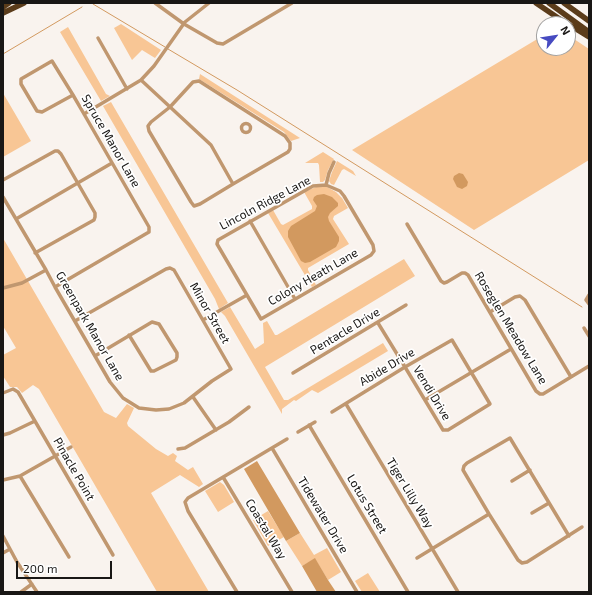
<!DOCTYPE html>
<style>
body{margin:0}
#map{position:relative;width:592px;height:595px;overflow:hidden;background:#f9f3ee;font-family:"Exo 2",sans-serif}
canvas{display:block}
.frame{position:absolute;inset:0;border:4px solid #191715;pointer-events:none}
.north{position:absolute;left:536px;top:16px;width:40px;height:40px;box-sizing:border-box;background:#fff;border:1px solid #a3a2a1;border-radius:50%;rotate:60deg;font-size:11px;font-weight:700;line-height:16px;text-align:center;color:#191715}
.north::after{content:'';display:block;margin:auto;width:14px;height:18px;background:#474bc1;clip-path:polygon(50% 0,100% 100%,50% 72%,0 100%)}
.scale{position:absolute;left:16px;top:561px;width:96px;height:18px;box-sizing:border-box;border:2px solid #191715;border-top:0;padding-left:5px;font-size:12px;line-height:14px;white-space:nowrap;color:#191715;-webkit-text-stroke:3px #fff;paint-order:stroke}
</style>
<div id="map">
<canvas width="592" height="595"></canvas>
<div class="frame"></div>
<div class="north">N</div>
<div class="scale">200 m</div>
</div>
<script>
const g = document.querySelector('canvas').getContext('2d');
g.lineJoin = 'round';
function fill(path, color) {
  g.fillStyle = color;
  g.fill(path, 'evenodd');
}
function toPath(rows) {
  const path = new Path2D();
  for (const r of rows) {
    if (r.length === 3) {
      path.moveTo(r[0] + r[2], r[1]);
      path.arc(r[0], r[1], r[2], 0, 2 * Math.PI);
      continue;
    }
    path.moveTo(r[0], r[1]);
    for (let i = 2; i < r.length; i += 2) path.lineTo(r[i], r[i + 1]);
  }
  return path;
}
function stroke(path, color, width, dash) {
  g.strokeStyle = color;
  g.lineWidth = width;
  g.lineCap = dash ? 'butt' : 'round';
  g.setLineDash(dash || []);
  g.stroke(path);
}
function drawText(font, color, halo, rows, align = 'center') {
  g.font = font + ' "Exo 2",sans-serif';
  g.lineWidth = 3.5;
  g.setLineDash([]);
  g.textBaseline = 'middle';
  g.strokeStyle = halo;
  g.fillStyle = color;
  for (const [text, x, y, turn = 0] of rows) {
    g.save();
    g.translate(x, y);
    g.rotate((+turn || 0) * Math.PI / 180);
    g.textAlign = isNaN(turn) ? turn : align;
    if (halo) g.strokeText(text, 0, 0);
    g.fillText(text, 0, 0);
    g.restore();
  }
}
fill(toPath([
 [121,24,161,50,155,58,142,50,132,60,114,28],
 [68,27,106,94,110,96,101,101,60,32],
 [544,35,544,48,568,48,568,35,589,49,589,160,474,230,352,150],
 [200,74,300,138,291,141,284,132,199,79],
 [3,93,31,141,3,157],
 [111,102,228,303,219,309,215,299,103,106],
 [323,152,334,159,328,170,325,180,323,182,320,182,319,165,318,163,305,163],
 [337,161,353,171,356,176,344,169,342,170,334,185,331,184,329,181,332,172],
 [316,187,327,187,336,192,342,198,348,208,334,216,333,219,349,244,308,268,308,270,316,285,312,287,268,213,273,210,281,224,283,225,312,209,312,206,304,192],
 [3,238,104,412,116,418,127,404,134,408,127,423,128,426,156,449,168,456,173,453,177,456,175,461,188,470,193,467,203,484,199,487,180,475,151,493,209,592,157,592,39,389,33,385,22,393,17,387,10,387,3,376,3,355,16,348,3,326],
 [404,259,415,276,265,367,284,400,288,400,383,343,388,351,318,393,312,390,296,401,294,400,282,409,282,414,225,316,221,312,230,307,255,349,264,343,263,323,267,321,275,335,277,335],
 [220,482,224,485,234,502,218,512,205,491],
 [268,511,284,537,268,546,253,520],
 [300,533,314,555,327,548,341,572,328,580,315,559,302,566,286,541],
 [368,573,380,592,362,592,355,581]
]), '#f8c695');
fill(toPath([
 [459,173,463,174,468,182,467,186,462,189,457,187,453,179,454,176],
 [324,194,332,197,338,203,338,206,330,213,328,217,329,221,339,237,339,241,336,247,310,262,305,263,301,261,288,237,288,231,291,226,315,211,317,206,313,200,314,197,317,195],
 [257,461,300,533,286,541,244,469],
 [315,558,328,580,336,592,317,592,302,566]
]), '#d2995f');
stroke(toPath([
 [93,4,165,47],
 [168,49,237,90,582,307],
 [3,54,82,7]
]), '#d2995f', 1);
stroke(toPath([
 [155,3,184,24,217,43,223,44,292,3],
 [98,38,127,89],
 [141,80,211,145,233,184],
 [199,81,285,136,290,143,290,149,288,152,233,184,200,204,194,206,191,202,149,131,148,126,151,122,170,107,193,82,199,81],
 [84,114,141,80,154,66,185,22,209,3],
 [246,128,4.5],
 [3,180,55,151,58,151,61,154,95,213,95,217,94,220,35,253],
 [326,185,340,191,344,196,373,245,374,251,371,255,261,319,217,244,218,240,313,186,326,185],
 [326,185,329,173,334,162],
 [3,197,46,270,55,287,110,382,123,398,139,408,156,410,169,409,184,403,212,381,231,369,174,270,170,268,166,269,75,321],
 [16,219,112,163],
 [250,221,295,299],
 [407,224,441,281,444,283,447,282,462,273,465,273,468,275,536,391,540,394,543,394,589,366],
 [55,287,149,232,149,227,84,114,73,95,52,61,21,79,21,84,37,111,42,112,73,95],
 [3,288,22,283,46,270],
 [589,295,586,300,589,304],
 [490,312,515,297,520,296,525,300,571,377],
 [203,320,247,295],
 [584,328,589,336],
 [95,356,152,322,159,324,177,353,177,357,176,360,154,371,151,371,129,335],
 [293,373,406,305],
 [3,393,13,389,18,392,113,555],
 [193,397,216,430],
 [425,400,511,349],
 [346,404,458,592],
 [332,412,405,367,452,340,490,404,448,430,443,430,405,367,378,323],
 [309,425,408,592],
 [298,432,315,422],
 [3,435,10,433,35,421],
 [272,448,357,592],
 [178,449,185,448,229,422,249,407],
 [20,476,69,557],
 [223,477,292,592],
 [3,480,20,476,71,447],
 [512,481,530,470],
 [532,513,549,503],
 [3,536,17,562,37,592],
 [569,536,510,438,467,463,464,466,463,470,489,514,518,560,522,563,527,562,582,527],
 [3,553,10,549],
 [417,558,489,514],
 [21,592,32,584],
 [237,592,188,511,185,502,188,498,287,439]
]), '#c0976f', 3.5);
stroke(toPath([
 [536,3,567,24],
 [549,3,589,32],
 [564,3,589,21],
 [3,7,9,3],
 [3,13,24,3],
 [568,24,589,37]
]), '#5b3c1a', 5.5);
drawText('12px', '#191715', '#fff', [
 ["Spruce Manor Lane",111,141,60],
 ["Lincoln Ridge Lane",265,203,-28],
 ["Colony Heath Lane",313,277,-30],
 ["Minor Street",210,313,60],
 ["Greenpark Manor Lane",90,326,60],
 ["Roseglen Meadow Lane",511,328,59],
 ["Pentacle Drive",345,331,-31],
 ["Abide Drive",387,367,-31],
 ["Vendi Drive",432,393,59],
 ["Pinacle Point",74,469,60],
 ["Tiger Lilly Way",410,493,59],
 ["Lotus Street",367,504,59],
 ["Tidewater Drive",323,515,59],
 ["Coastal Way",266,529,59]
]);
</script>
